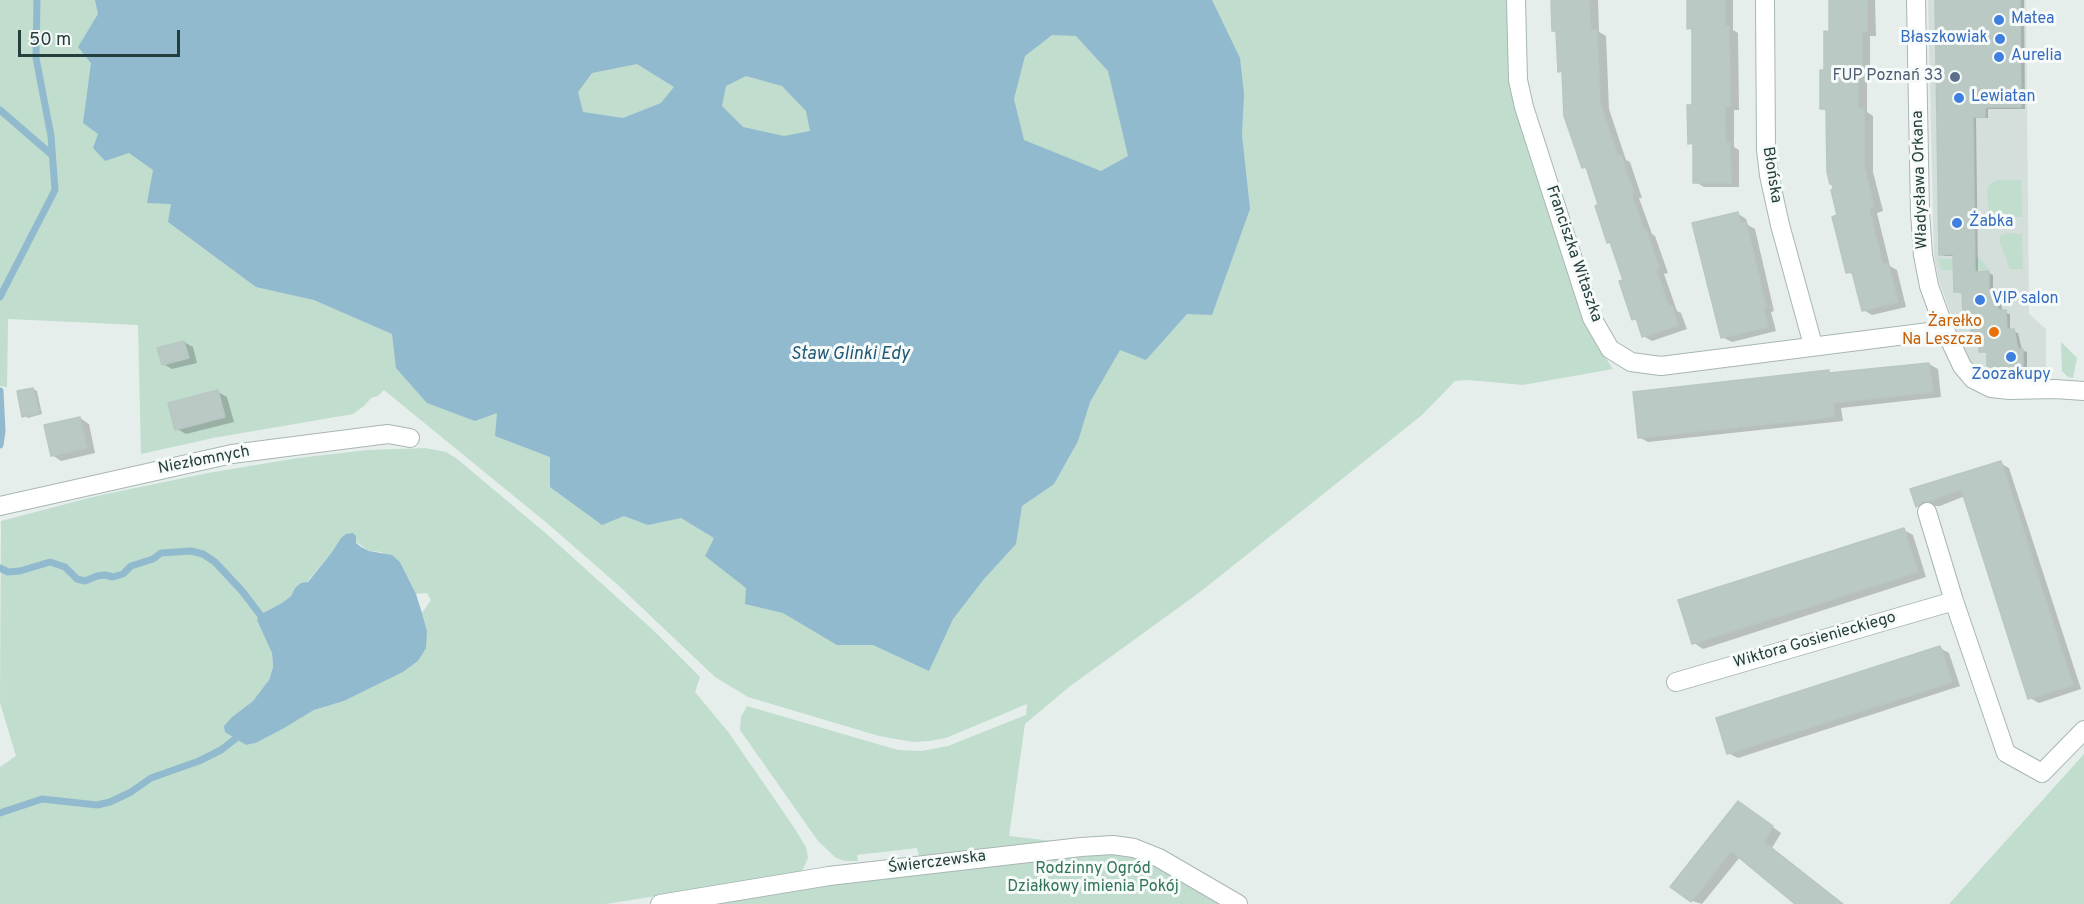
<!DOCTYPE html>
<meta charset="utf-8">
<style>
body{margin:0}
#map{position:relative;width:2084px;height:904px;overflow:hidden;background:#e6eeec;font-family:Overpass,sans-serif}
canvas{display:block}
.scale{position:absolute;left:18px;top:30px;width:162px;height:27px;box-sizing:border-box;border:3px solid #253f3d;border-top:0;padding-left:8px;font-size:18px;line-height:21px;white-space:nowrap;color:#253f3d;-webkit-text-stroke:4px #f6faf9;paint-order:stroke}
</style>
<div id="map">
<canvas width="2084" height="904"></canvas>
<div class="scale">50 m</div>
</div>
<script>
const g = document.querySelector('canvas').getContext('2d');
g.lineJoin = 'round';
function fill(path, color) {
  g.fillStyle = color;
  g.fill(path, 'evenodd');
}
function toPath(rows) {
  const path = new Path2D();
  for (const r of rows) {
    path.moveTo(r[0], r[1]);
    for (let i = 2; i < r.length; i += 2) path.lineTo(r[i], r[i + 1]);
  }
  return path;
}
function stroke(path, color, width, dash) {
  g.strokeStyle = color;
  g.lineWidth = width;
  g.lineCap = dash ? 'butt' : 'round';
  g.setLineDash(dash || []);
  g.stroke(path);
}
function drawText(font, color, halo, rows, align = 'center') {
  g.font = font + ' Overpass,sans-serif';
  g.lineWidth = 6;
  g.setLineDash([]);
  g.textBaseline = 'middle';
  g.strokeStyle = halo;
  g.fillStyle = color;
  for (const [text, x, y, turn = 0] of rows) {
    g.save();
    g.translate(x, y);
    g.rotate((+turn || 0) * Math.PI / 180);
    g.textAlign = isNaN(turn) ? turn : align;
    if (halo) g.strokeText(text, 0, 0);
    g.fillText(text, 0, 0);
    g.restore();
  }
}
fill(toPath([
 [1928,0,2026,0,2029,314,2046,329,2046,365,2042,372,2035,376,1989,377,1974,367,1963,348,1939,281,1934,257]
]), '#d4dedb');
fill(toPath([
 [0,0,1509,0,1510,28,1591,336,1613,369,1523,385,1468,380,1455,381,1422,415,1312,503,1200,592,1069,687,1025,724,1009,836,1061,842,920,859,917,848,857,855,858,861,845,861,836,858,818,841,740,730,741,717,747,706,898,750,922,751,948,746,1026,715,1027,704,946,738,929,741,913,742,879,736,748,697,715,677,618,585,548,524,384,390,378,396,371,398,364,406,353,414,213,438,141,454,138,325,8,319,7,387,0,386],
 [1997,180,2021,180,2022,217,1996,217,1989,213,1987,190,1990,184],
 [2007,233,2022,234,2023,269,2010,269,1999,240,2001,235],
 [1979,258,1990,270,1941,270,1938,259],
 [2061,342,2077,358,2073,378,2068,377,2062,371],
 [425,448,446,452,456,458,549,536,653,630,700,677,695,692,729,733,793,826,806,847,808,858,803,869,800,873,606,904,0,904,0,767,16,756,0,703,1,521,97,496,208,473,298,458,368,450],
 [341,538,356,542,369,551,381,552,400,562,416,594,427,593,431,600,422,613,427,631,418,661,403,672,344,701,314,710,256,743,246,745,237,739,232,717,253,701,263,690,269,680,273,667,272,653,259,615,282,603,291,596,295,588,307,582,332,552],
 [2084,754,2084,904,1949,904],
 [1125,853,1147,862,1220,904,710,904,834,884,1021,862]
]), '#c0ddce');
fill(toPath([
 [95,0,1212,0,1240,58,1244,94,1242,135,1250,209,1212,315,1187,314,1146,360,1120,350,1090,402,1078,441,1054,484,1022,506,1016,544,984,579,953,619,929,671,873,645,837,645,783,613,745,604,746,588,705,556,714,538,681,518,648,525,624,516,602,525,550,487,550,457,495,436,497,413,475,421,427,403,396,368,392,334,314,300,256,287,168,222,171,204,147,203,153,170,129,153,105,161,93,148,98,134,83,123,91,63,78,47,98,14],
 [1052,35,1076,36,1108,71,1128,156,1101,171,1024,140,1014,99,1025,56],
 [637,64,674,87,661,103,623,118,583,112,578,92,592,73],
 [746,76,782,86,806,111,810,131,784,136,743,127,722,106,726,86],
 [353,533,356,536,356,543,361,547,369,551,392,555,400,562,416,594,422,613,427,631,426,648,418,661,403,672,344,701,314,710,284,728,256,743,246,745,225,732,224,726,232,717,253,701,269,680,273,667,272,653,257,620,259,615,282,603,291,596,295,588,301,583,308,582,332,552,341,538,346,534]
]), '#91bacf');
fill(toPath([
 [1553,0,1598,0,1599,32,1606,36,1609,109,1626,160,1630,162,1642,198,1639,198,1652,234,1655,236,1668,273,1664,274,1677,311,1681,313,1687,329,1652,341,1643,336,1638,321,1633,319,1625,281,1613,244,1608,242,1600,205,1588,170,1583,167,1563,73,1559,71,1558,33,1554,30],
 [1688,0,1733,0,1733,30,1738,33,1739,110,1734,110,1734,147,1739,150,1739,187,1704,187,1695,182,1695,146,1689,143,1694,107,1693,31,1688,28],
 [1830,0,1875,0,1876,36,1870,36,1870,74,1867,74,1867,112,1873,116,1873,172,1883,211,1877,213,1890,266,1897,270,1906,307,1872,315,1863,310,1855,276,1848,272,1835,190,1828,112,1822,108,1830,33],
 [1937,0,2024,0,2025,109,1988,109,1988,118,1976,118,1978,273,1989,273,1993,275,1993,292,2001,294,2002,312,2010,314,2010,331,2018,333,2022,350,2027,352,2027,371,1993,372,1989,370,1988,353,1981,351,1980,333,1972,331,1972,313,1964,311,1964,294,1955,291,1954,256,1944,256,1940,254],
 [1737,213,1746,219,1748,225,1755,229,1774,311,1771,312,1776,331,1732,342,1722,337],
 [184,342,193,347,197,363,172,369,163,364],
 [1929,364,1938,369,1941,397,1841,408,1843,421,1648,442,1639,437,1829,372,1832,374],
 [33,389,37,391,42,414,28,418,24,416],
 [218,392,227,397,234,422,186,434,177,429],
 [80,418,89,424,95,453,61,461,52,455],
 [2000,463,2009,468,2081,689,2039,703,2030,698,1965,496,1940,506,1933,506,1926,511,1917,506,1912,490],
 [1904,530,1913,535,1926,577,1703,649,1694,643],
 [1940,648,1949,653,1960,686,1738,758,1728,753],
 [1747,808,1781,833,1772,848,1843,904,1798,904,1740,857,1702,904,1692,901]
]), '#0003');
stroke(toPath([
 [0,110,52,155],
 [0,297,55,190,51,136,36,58,37,0],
 [0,391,2,431,0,445],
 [0,568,8,572,20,571,50,562,65,567,77,579,85,581,97,576,105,575,113,577,123,574,131,566,153,559,161,553,191,551,203,554,215,562,242,591,265,621],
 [0,813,42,799,97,805,110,802,131,792,151,778,199,761,221,750,244,732]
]), '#91bacf', 7);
const building = toPath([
 [1551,0,1589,0,1591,30,1597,29,1600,103,1618,156,1621,155,1627,174,1634,193,1631,193,1644,230,1646,230,1659,268,1656,269,1669,307,1672,306,1678,325,1642,337,1636,318,1632,320,1619,281,1623,280,1610,242,1607,243,1601,224,1595,206,1598,204,1586,167,1582,168,1564,116,1562,71,1558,72,1556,31,1552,31,1551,0],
 [1687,0,1725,0,1725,26,1729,26,1730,106,1725,106,1725,124,1726,143,1730,143,1731,183,1693,183,1693,143,1688,144,1687,105,1692,105,1692,28,1687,29,1687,0],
 [1829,0,1867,0,1867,31,1862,31,1862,70,1858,70,1858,109,1864,109,1864,166,1874,207,1869,208,1883,265,1888,263,1898,302,1862,311,1852,272,1846,273,1837,236,1832,217,1837,215,1831,190,1833,189,1832,184,1830,184,1827,172,1826,109,1820,109,1820,70,1824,70,1824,31,1829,32,1829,0],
 [1935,0,2020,0,2021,107,1985,107,1985,117,1973,117,1975,272,1989,271,1989,291,1998,291,1998,310,2006,310,2007,329,2014,329,2018,349,2023,349,2023,370,1987,371,1987,352,1979,352,1979,332,1971,332,1970,312,1963,312,1962,292,1954,292,1953,254,1939,255,1935,0],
 [1738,212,1740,223,1746,222,1766,307,1763,307,1768,327,1721,338,1692,223,1738,212],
 [184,341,189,358,162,365,157,348,184,341],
 [1929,363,1933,392,1833,403,1834,417,1638,438,1633,392,1829,370,1829,373,1929,363],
 [33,388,39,413,22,417,17,391,33,388],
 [218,390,225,417,175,430,168,403,218,390],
 [80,417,87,448,51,456,44,425,80,417],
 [2001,461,2073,685,2028,699,1961,489,1930,501,1923,501,1916,507,1910,489,2001,461],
 [1904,528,1918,572,1692,644,1678,600,1904,528],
 [1940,646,1952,682,1727,754,1716,718,1940,646],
 [1738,801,1773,826,1764,842,1843,904,1795,904,1731,851,1691,902,1670,887,1738,801]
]);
fill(building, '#bbc9c5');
stroke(building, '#b8c7c4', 1.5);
const minor = toPath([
 [1516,0,1518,80,1524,107,1592,318,1610,349,1631,362,1661,366,1945,330],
 [1765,0,1766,150,1769,175,1780,225,1813,345],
 [1916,0,1920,212,1923,255,1929,286,1945,330,1962,366,1973,379,1991,388,2010,390,2055,389,2084,391],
 [0,506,232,454,388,434,410,438],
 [1927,512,1954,601,2006,753,2042,773,2084,730],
 [1676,682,1954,601],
 [660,904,829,876,1081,847,1113,845,1134,848,1159,858,1238,904]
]);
stroke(minor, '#a8b6b4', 20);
stroke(minor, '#fff', 18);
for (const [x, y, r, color] of [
 [1999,20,6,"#3f7fe0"],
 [2000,39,6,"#3f7fe0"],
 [1999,57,6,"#3f7fe0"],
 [1955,77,6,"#5c6f8a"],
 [1959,98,6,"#3f7fe0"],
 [1957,223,6,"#3f7fe0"],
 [1980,300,6,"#3f7fe0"],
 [1994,332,6,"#e8710a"],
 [2011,357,6,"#3f7fe0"]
]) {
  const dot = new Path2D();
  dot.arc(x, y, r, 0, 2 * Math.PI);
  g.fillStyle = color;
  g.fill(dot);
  stroke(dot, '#f6faf9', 2);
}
drawText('16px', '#366cbe', '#f6faf9', [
 ["Matea",2011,20],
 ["Błaszkowiak",1988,39,"right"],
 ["Aurelia",2011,57],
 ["Lewiatan",1971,98],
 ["Żabka",1969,223],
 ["VIP salon",1992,300],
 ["Zoozakupy",2011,376,"center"]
], 'left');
drawText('16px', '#4e5e75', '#f6faf9', [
 ["FUP Poznań 33",1943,77]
], 'right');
drawText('16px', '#253f3d', '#f6faf9', [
 ["Błońska",1771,175,81],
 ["Władysława Orkana",1921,180,-92],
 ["Franciszka Witaszka",1573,254,71],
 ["Niezłomnych",204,461,-11],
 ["Wiktora Gosienieckiego",1815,641,-16],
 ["Świerczewska",937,863,-7]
]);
drawText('16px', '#c56008', '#f6faf9', [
 ["Żarełko",1982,323],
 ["Na Leszcza",1982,341]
], 'right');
drawText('16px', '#327458', '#f6faf9', [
 ["Rodzinny Ogród",1093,870],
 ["Działkowy imienia Pokój",1093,888]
]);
drawText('italic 18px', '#225978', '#f6faf9', [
 ["Staw Glinki Edy",850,355]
]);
</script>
